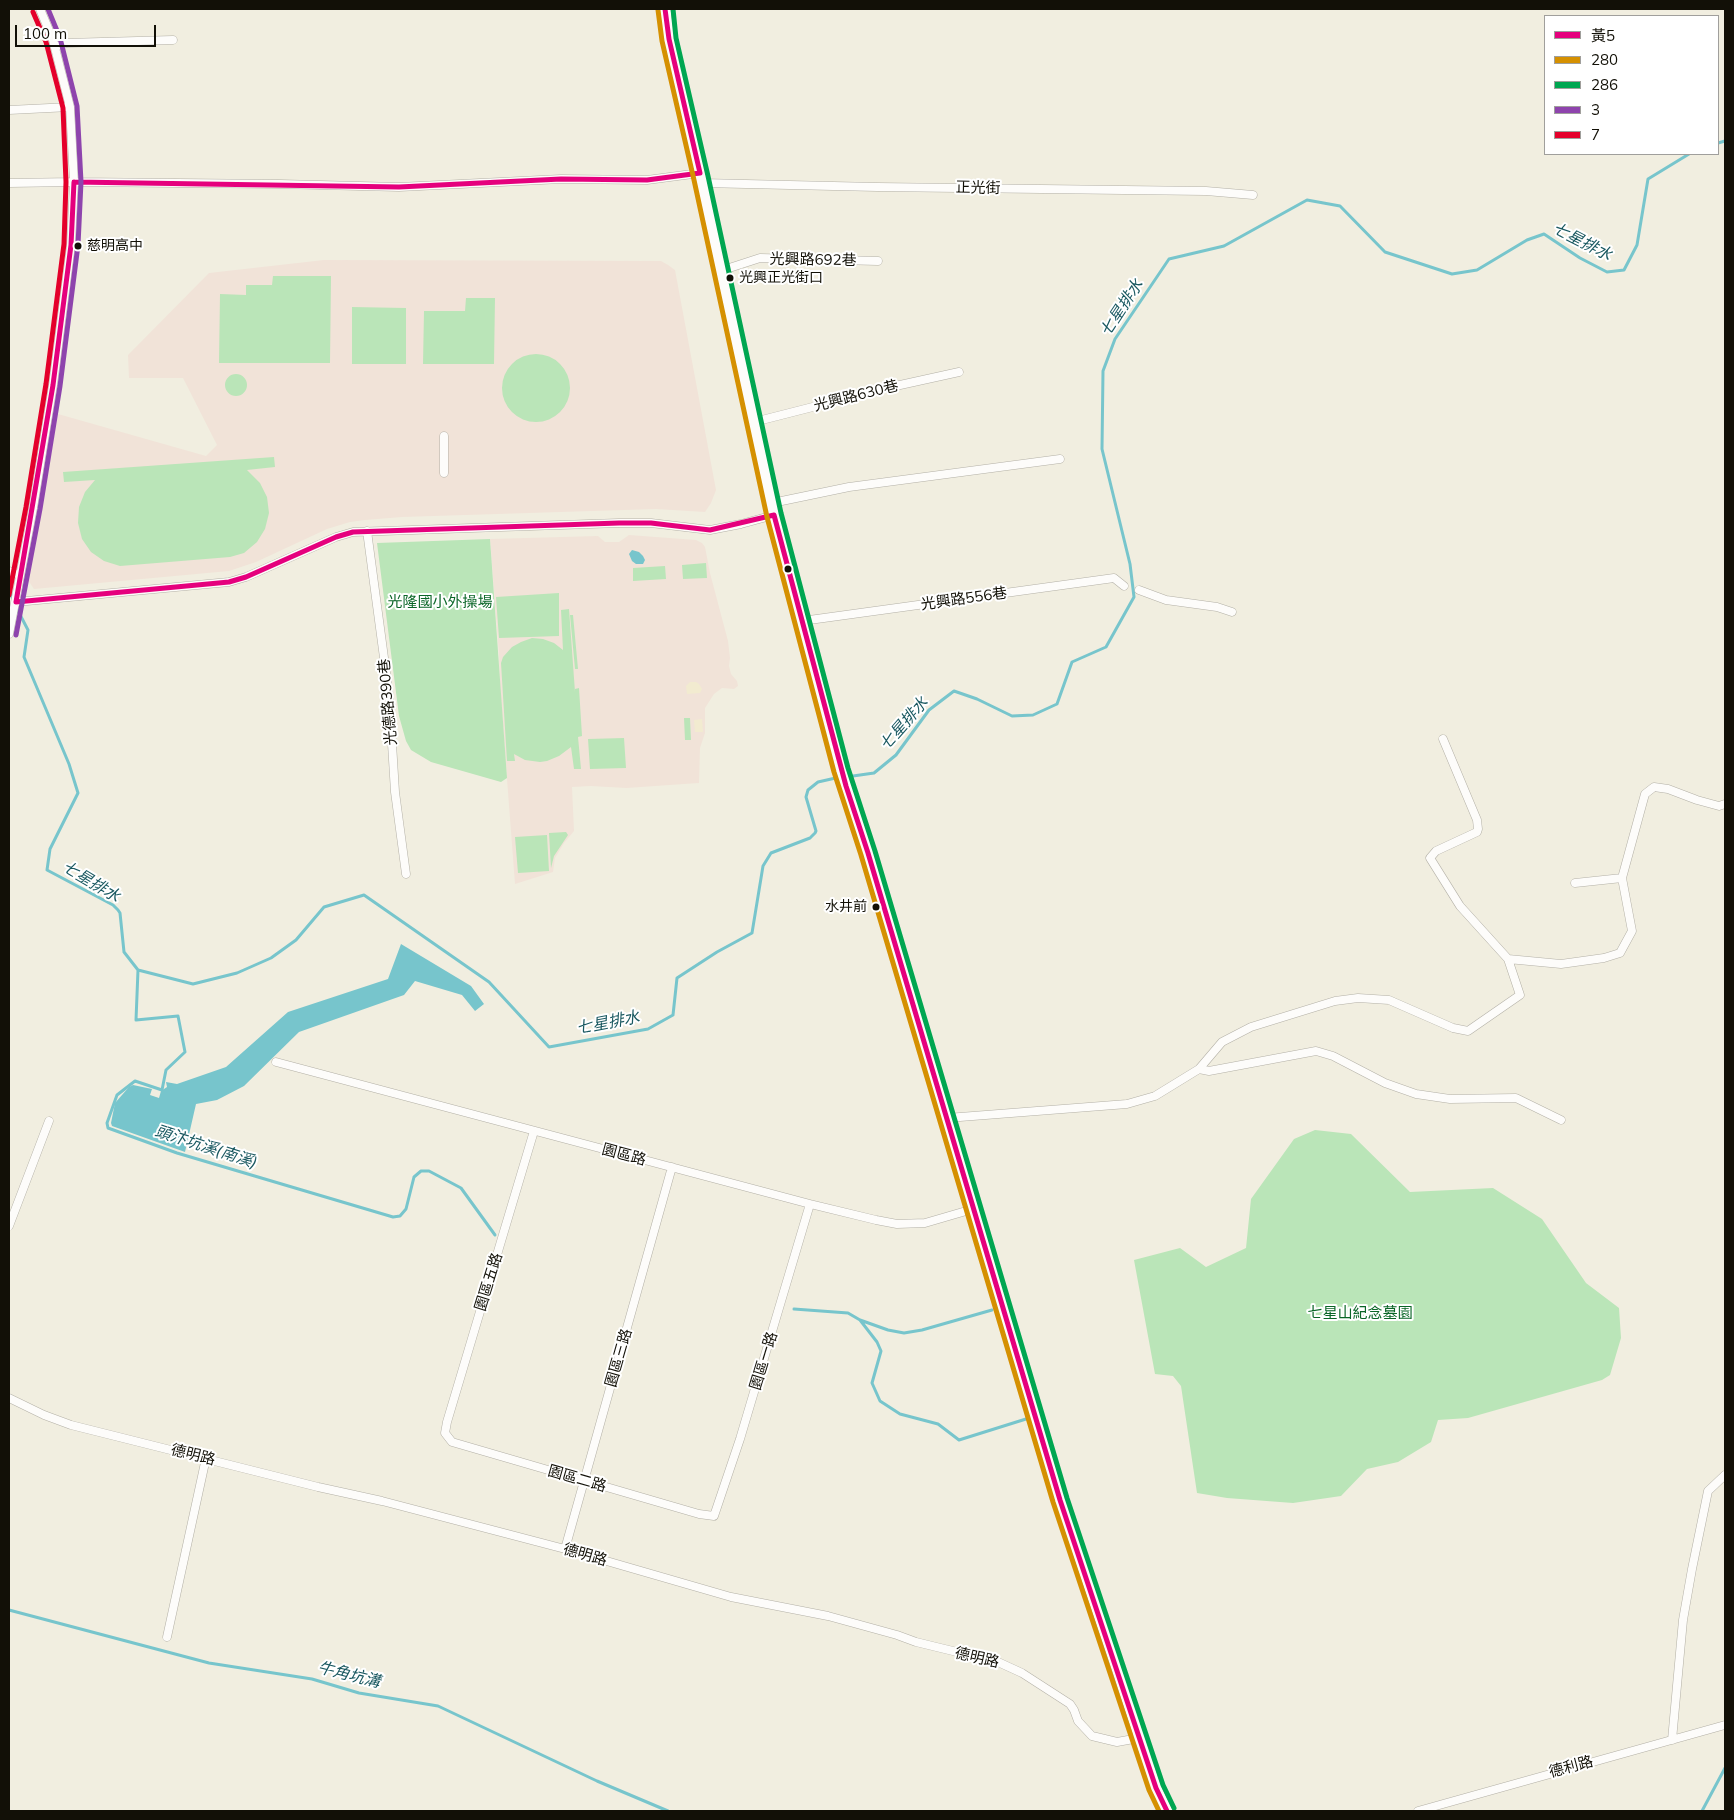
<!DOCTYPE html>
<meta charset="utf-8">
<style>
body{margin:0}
#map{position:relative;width:1734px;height:1820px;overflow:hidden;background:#f1eee0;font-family:Mulish,"Noto Sans TC",sans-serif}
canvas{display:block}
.frame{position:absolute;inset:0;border:10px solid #121007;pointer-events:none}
.legend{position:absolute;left:1544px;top:15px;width:175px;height:140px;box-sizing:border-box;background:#fff;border:1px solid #a09f9c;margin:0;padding:6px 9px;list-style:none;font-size:15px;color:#121007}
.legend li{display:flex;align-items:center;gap:10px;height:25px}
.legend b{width:25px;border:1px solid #a09f9c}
.scale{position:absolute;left:15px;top:25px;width:141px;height:22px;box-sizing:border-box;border:2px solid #121007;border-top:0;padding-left:6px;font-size:15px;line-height:18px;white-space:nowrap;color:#121007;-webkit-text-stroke:4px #fff;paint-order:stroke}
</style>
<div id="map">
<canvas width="1734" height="1820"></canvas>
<div class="frame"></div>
<ul class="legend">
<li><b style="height:6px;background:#e5007d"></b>黃5</li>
<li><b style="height:6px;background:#d59001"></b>280</li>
<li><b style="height:6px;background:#00a651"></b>286</li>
<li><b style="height:6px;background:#8e44ad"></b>3</li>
<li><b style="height:6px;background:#e4002b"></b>7</li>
</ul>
<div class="scale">100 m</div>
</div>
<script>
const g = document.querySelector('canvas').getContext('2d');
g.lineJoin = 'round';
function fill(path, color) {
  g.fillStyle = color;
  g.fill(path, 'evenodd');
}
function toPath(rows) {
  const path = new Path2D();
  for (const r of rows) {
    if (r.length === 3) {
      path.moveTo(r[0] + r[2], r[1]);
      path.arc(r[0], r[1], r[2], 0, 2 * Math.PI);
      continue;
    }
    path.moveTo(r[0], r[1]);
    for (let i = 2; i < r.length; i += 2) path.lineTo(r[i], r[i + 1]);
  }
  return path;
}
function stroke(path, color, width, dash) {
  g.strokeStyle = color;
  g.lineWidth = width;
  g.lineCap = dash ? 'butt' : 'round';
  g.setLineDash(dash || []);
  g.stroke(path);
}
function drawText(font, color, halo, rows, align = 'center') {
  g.font = font + ' Mulish,"Noto Sans TC",sans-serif';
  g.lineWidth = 4;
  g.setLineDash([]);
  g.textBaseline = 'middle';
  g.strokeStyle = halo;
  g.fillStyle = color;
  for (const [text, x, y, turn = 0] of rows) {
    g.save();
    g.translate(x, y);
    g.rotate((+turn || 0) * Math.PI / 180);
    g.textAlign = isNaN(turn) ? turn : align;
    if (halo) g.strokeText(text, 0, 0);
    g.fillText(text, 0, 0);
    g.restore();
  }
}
fill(toPath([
 [324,260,661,261,668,265,675,270,716,490,711,503,705,512,656,509,402,517,365,520,350,522,327,529,256,562,229,571,34,589,26,577,41,512,58,414,206,456,217,445,183,378,129,378,128,355,209,273],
 [629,535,696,540,702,543,705,547,710,573,728,641,730,658,729,666,731,674,737,681,738,686,734,689,722,688,714,694,705,708,705,733,700,748,699,783,626,788,591,786,572,787,574,831,564,843,555,858,553,872,515,884,500,687,499,655,490,539,598,536,605,542,619,542]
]), '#f1e3d8');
fill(toPath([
 [273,276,331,276,330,363,219,363,220,294,246,295,246,285,272,285],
 [466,298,495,298,494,364,423,364,424,311,465,311],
 [352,307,406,308,406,364,352,364],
 [536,388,34],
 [236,385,11],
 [274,457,275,467,247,470,260,483,267,497,269,513,265,529,257,542,244,553,230,557,120,566,104,561,91,552,82,539,78,523,79,507,85,492,95,480,64,482,63,472],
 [490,539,507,778,501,782,431,762,411,750,406,741,399,716,377,543],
 [706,563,707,578,683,579,682,565],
 [665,566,666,579,633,581,633,568],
 [559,593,559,636,499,638,496,597],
 [569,609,575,692,575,689,579,688,582,736,578,737,581,769,574,769,571,747,559,756,547,761,540,762,525,760,514,754,515,761,507,761,501,663,503,657,512,647,521,642,532,638,543,639,554,643,563,650,561,610],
 [570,615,573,615,578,669,575,669],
 [684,718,690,718,691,740,685,740],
 [624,738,626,768,590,769,588,739],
 [566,832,568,835,554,856,551,868,549,833],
 [547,835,549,871,518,873,515,837],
 [1315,1130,1351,1134,1410,1192,1493,1188,1542,1219,1586,1283,1619,1308,1621,1338,1610,1375,1602,1380,1468,1418,1438,1420,1431,1442,1398,1462,1367,1469,1341,1496,1293,1503,1227,1498,1197,1493,1181,1386,1173,1376,1155,1374,1134,1260,1180,1248,1206,1267,1246,1248,1251,1199,1294,1139]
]), '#bae5b8');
fill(toPath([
 [690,682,696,682,699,684,702,689,700,693,687,694,686,686],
 [702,719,703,732,695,732,694,720]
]), '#f2ebd0');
fill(toPath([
 [632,550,639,552,643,556,645,560,643,564,636,564,632,561,629,554],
 [401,944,471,986,484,1004,475,1011,462,995,415,981,404,995,299,1032,244,1086,217,1100,196,1104,185,1152,112,1126,111,1123,115,1103,129,1087,133,1085,152,1089,150,1095,159,1098,161,1091,167,1087,166,1082,177,1084,226,1067,288,1012,388,979]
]), '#77c5cc');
stroke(toPath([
 [1718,143,1725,141],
 [9,592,14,601],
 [16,607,28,630,24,657,69,764,78,793,50,849,47,870,113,905,118,910,120,913,124,952,138,970,193,984,237,973,271,958,296,940,324,907,364,895,489,982,549,1047,648,1029,673,1015,677,978,717,952,752,933,763,866,771,853,810,838,815,833,816,831,806,797,808,790,818,782,840,777],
 [846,777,874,773,896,755,929,710,954,691,977,699,1012,716,1033,715,1057,704,1072,662,1106,647,1134,597,1130,564,1102,449,1103,371,1115,339,1169,259,1224,246,1307,200,1340,206,1385,252,1452,274,1477,270,1527,240,1544,234,1580,258,1607,272,1624,270,1637,245,1648,179,1689,154],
 [138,970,136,1020,178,1016,185,1052,166,1070,162,1090,135,1081,117,1095,107,1123,108,1128,177,1153,393,1217,400,1216,406,1209,414,1177,421,1171,429,1171,461,1188,495,1235],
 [794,1309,848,1313,860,1320,888,1330,904,1333,922,1330,992,1310],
 [860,1320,877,1342,881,1351,872,1383,880,1401,900,1414,938,1424,959,1440,1026,1419],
 [9,1610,209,1663,312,1679,359,1693,438,1706,597,1781,668,1811],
 [1702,1811,1725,1768]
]), '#77c5cc', 3);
const street = toPath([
 [55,47,66,43,173,40],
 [9,110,70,107],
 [9,183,74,182,280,184,399,187,561,179,647,180,700,173],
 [702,183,877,187,1206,191,1253,195],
 [720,271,760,258,878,261],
 [754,422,891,387,959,372],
 [444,473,444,436],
 [772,503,849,487,1060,459],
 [367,531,389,695,395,792,406,874],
 [9,571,20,575],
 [1139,590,1166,600,1217,607,1232,612],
 [16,602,229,582,246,577,336,537,353,532,619,523,651,523,710,530,741,524,774,515],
 [802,621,1114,578,1124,586],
 [9,634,33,508,53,385,71,245,74,182,70,107,53,40,40,9],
 [1575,883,1622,878],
 [1508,959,1561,964,1604,958,1620,953,1632,931,1622,878,1645,794,1654,787,1668,789,1697,800,1719,806,1725,804],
 [276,1062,810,1204,876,1220,897,1224,925,1223,973,1209],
 [1199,1069,1209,1071,1316,1051,1333,1056,1385,1083,1416,1094,1450,1099,1516,1098,1561,1120],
 [947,1118,1127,1104,1155,1096,1199,1069,1222,1042,1251,1027,1335,1001,1358,998,1389,1000,1453,1028,1468,1031,1520,995,1508,959,1460,906,1430,858,1436,851,1477,832,1478,829,1477,820,1443,739],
 [534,1131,447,1422,445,1433,452,1442,699,1514,714,1516,740,1439,810,1204],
 [9,1226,49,1121],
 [9,1398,44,1415,71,1425,318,1487,382,1501,565,1549,731,1597,828,1616,897,1635,916,1642,998,1662,1022,1673,1070,1704,1074,1710,1078,1721,1092,1736,1117,1742,1139,1738],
 [565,1549,672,1167],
 [167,1637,206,1458],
 [1672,1740,1683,1620,1692,1569,1708,1491,1725,1475],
 [1418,1811,1725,1725]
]);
const secondary = toPath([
 [665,9,669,39,701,178,774,515,841,770,868,853,1060,1500,1118,1671,1156,1788,1167,1811]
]);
stroke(street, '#b3b0a6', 9);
stroke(secondary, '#b3b0a6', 13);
stroke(street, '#fdfcfa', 8);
stroke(secondary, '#fdfcfa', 11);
stroke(toPath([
 [665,9,669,39,700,173],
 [74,182,399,187,561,179,647,180,700,173],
 [774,515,846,786,868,853,1060,1500,1156,1788,1167,1811],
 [16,602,229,582,246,577,336,537,353,532,619,523,651,523,710,530,774,515],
 [16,602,53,385,71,245,74,182]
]), '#e5007d', 5);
stroke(toPath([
 [658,10,662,41,694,180,767,517,834,772,861,855,1053,1502,1149,1790,1159,1811]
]), '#d59001', 5);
stroke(toPath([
 [673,9,676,38,708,176,781,513,848,768,875,851,1067,1498,1163,1785,1174,1808]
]), '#00a651', 5);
stroke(toPath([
 [16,635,40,509,60,386,78,245,81,182,77,106,60,38,48,9]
]), '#8e44ad', 5);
stroke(toPath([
 [9,595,26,507,46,384,64,244,66,182,63,108,46,42,33,12]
]), '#e4002b', 5);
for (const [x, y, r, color] of [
 [78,246,4.5,"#121007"],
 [730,278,4.5,"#121007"],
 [788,569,4.5,"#121007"],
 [876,907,4.5,"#121007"]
]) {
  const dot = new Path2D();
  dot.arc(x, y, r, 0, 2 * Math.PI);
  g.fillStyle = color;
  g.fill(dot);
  stroke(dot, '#fff', 2);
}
drawText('14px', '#121007', '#fff', [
 ["慈明高中",87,246],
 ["光興正光街口",739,278],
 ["水井前",867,907,"right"]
], 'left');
drawText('15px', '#121007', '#fff', [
 ["正光街",978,188,1],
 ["光興路692巷",813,260,1],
 ["光興路630巷",856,396,-14],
 ["光興路556巷",964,599,-8],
 ["光德路390巷",388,702,-95],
 ["園區路",624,1155,15],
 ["園區五路",489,1282,-73],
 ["園區三路",619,1358,-74],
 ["園區一路",764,1361,-73],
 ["德明路",193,1455,14],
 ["園區二路",577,1479,16],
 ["德明路",585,1555,16],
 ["德明路",977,1658,13],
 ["德利路",1571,1767,-15]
]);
drawText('15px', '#0a6627', '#fff', [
 ["光隆國小外操場",440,602],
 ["七星山紀念墓園",1360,1313]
]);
drawText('italic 16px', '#195860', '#fff', [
 ["七星排水",1582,242,27],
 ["七星排水",1122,308,-57],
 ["七星排水",904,724,-49],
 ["七星排水",91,882,31],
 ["七星排水",608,1023,-11],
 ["頭汴坑溪(南溪)",206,1147,18],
 ["牛角坑溝",349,1675,14]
]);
</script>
